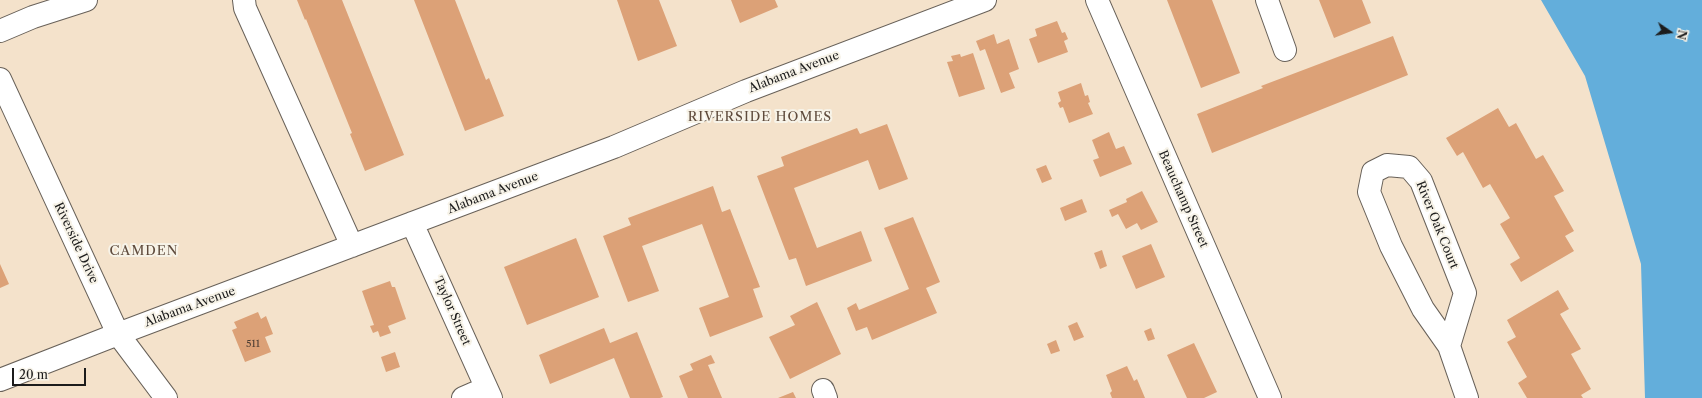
<!DOCTYPE html>
<style>
body{margin:0}
#map{position:relative;width:1702px;height:398px;overflow:hidden;background:#f4e2cb;font-family:"Libre Caslon Text",serif}
canvas{display:block}
.north{position:absolute;left:1650px;top:12px;width:40px;height:40px;-webkit-text-stroke:3px #f7f3e8;paint-order:stroke;rotate:103deg;font-size:11px;font-weight:700;line-height:16px;text-align:center;color:#1c1c1c}
.north::after{content:'';display:block;margin:auto;width:14px;height:18px;background:#1c1c1c;clip-path:polygon(50% 0,100% 100%,50% 72%,0 100%)}
.scale{position:absolute;left:12px;top:368px;width:74px;height:18px;box-sizing:border-box;border:2px solid #1c1c1c;border-top:0;padding-left:5px;font-size:12px;line-height:14px;white-space:nowrap;color:#1c1c1c;-webkit-text-stroke:3px #f7f3e8;paint-order:stroke}
</style>
<div id="map">
<canvas width="1702" height="398"></canvas>
<div class="north">N</div>
<div class="scale">20 m</div>
</div>
<script>
const g = document.querySelector('canvas').getContext('2d');
g.lineJoin = 'round';
function fill(path, color) {
  g.fillStyle = color;
  g.fill(path, 'evenodd');
}
function toPath(rows) {
  const path = new Path2D();
  for (const r of rows) {
    path.moveTo(r[0], r[1]);
    for (let i = 2; i < r.length; i += 2) path.lineTo(r[i], r[i + 1]);
  }
  return path;
}
function stroke(path, color, width, dash) {
  g.strokeStyle = color;
  g.lineWidth = width;
  g.lineCap = dash ? 'butt' : 'round';
  g.setLineDash(dash || []);
  g.stroke(path);
}
function drawText(font, color, halo, rows, align = 'center') {
  g.font = font + ' "Libre Caslon Text",serif';
  g.lineWidth = 4;
  g.setLineDash([]);
  g.textBaseline = 'middle';
  g.strokeStyle = halo;
  g.fillStyle = color;
  for (const [text, x, y, turn = 0] of rows) {
    g.save();
    g.translate(x, y);
    g.rotate((+turn || 0) * Math.PI / 180);
    g.textAlign = isNaN(turn) ? turn : align;
    if (halo) g.strokeText(text, 0, 0);
    g.fillText(text, 0, 0);
    g.restore();
  }
}
fill(toPath([
 [1541,0,1702,0,1702,398,1645,398,1641,264,1585,76]
]), '#63aedb');
fill(toPath([
 [297,0,342,0,404,155,365,171,350,134,352,133,306,19,305,20],
 [414,0,455,0,486,80,489,78,504,116,465,131],
 [617,0,659,0,677,46,638,61],
 [731,0,775,0,778,7,740,23],
 [1167,0,1212,0,1240,73,1201,88],
 [1319,0,1362,0,1371,23,1334,38],
 [1057,21,1062,33,1065,32,1068,39,1064,41,1068,52,1038,63,1029,39,1037,36,1035,29],
 [994,34,997,44,1009,39,1019,69,1009,73,1015,88,1001,93,985,49,980,51,976,41],
 [1393,36,1408,75,1212,153,1197,114,1263,88,1261,86],
 [973,53,985,89,959,97,947,62,953,61,951,56,960,54,961,57],
 [1081,83,1085,96,1088,95,1090,102,1088,103,1093,114,1069,123,1063,107,1060,108,1058,103,1061,101,1058,92],
 [1498,108,1509,127,1516,123,1536,159,1543,155,1564,191,1554,196,1574,231,1565,236,1574,251,1521,282,1510,264,1520,258,1500,224,1510,218,1490,184,1483,188,1463,152,1457,156,1446,138],
 [887,124,908,179,879,190,868,160,794,188,817,248,861,231,872,261,806,286,796,258,789,260,757,176,784,166,781,157,857,128,860,134],
 [1109,132,1116,149,1124,146,1132,164,1100,177,1093,160,1099,158,1092,140],
 [1046,165,1052,179,1042,183,1036,169],
 [713,186,722,212,730,209,760,287,753,289,763,317,710,337,699,308,729,297,702,224,642,246,659,291,628,302,603,236,631,225,628,218],
 [1142,191,1158,222,1141,230,1137,223,1126,229,1118,214,1112,217,1109,210,1127,202,1126,199],
 [1082,199,1087,212,1065,221,1060,208],
 [913,217,940,282,926,288,937,313,872,340,867,327,856,331,847,308,856,303,859,310,909,289,884,228],
 [576,238,599,297,527,325,504,267],
 [1151,244,1165,277,1136,289,1122,256],
 [1102,250,1107,266,1100,269,1094,253],
 [0,264,9,284,0,288],
 [390,281,392,287,395,287,406,319,388,326,391,333,380,337,378,331,373,333,370,326,374,325,362,291],
 [1558,290,1569,309,1560,314,1581,349,1571,354,1591,389,1581,395,1583,398,1527,398,1518,383,1527,377,1507,342,1516,337,1507,320],
 [817,302,841,354,790,379,769,337,795,325,790,316],
 [258,312,261,319,266,316,273,334,265,337,271,352,245,362,232,330,237,328,234,322],
 [1077,322,1084,337,1074,341,1068,326],
 [604,328,610,343,637,332,663,397,660,398,630,398,614,358,550,384,539,355],
 [1151,328,1155,339,1148,341,1144,331],
 [1056,340,1060,351,1051,354,1047,344],
 [1194,343,1217,392,1204,398,1187,398,1167,355],
 [395,352,400,367,386,372,381,357],
 [711,355,715,363,708,365,722,398,688,398,679,376,693,370,690,364],
 [1127,366,1134,381,1137,379,1145,398,1112,398,1110,393,1112,391,1106,375],
 [793,392,796,398,778,398]
]), '#dca177');
const minor = toPath([
 [244,0,245,8,352,246],
 [1097,0,1270,398],
 [1267,0,1285,50],
 [0,31,33,17,86,0],
 [0,79,118,334,166,398],
 [412,223,491,398],
 [1449,346,1465,293,1421,181,1409,167,1387,165,1373,172,1369,192,1391,246,1423,309,1449,346,1467,398],
 [0,380,118,334,614,147,746,91,985,0],
 [823,390,826,398],
 [463,398,486,388]
]);
stroke(minor, '#686159', 24);
stroke(minor, '#fff', 22);
drawText('10px', '#4c3d33', null, [
 ["511",253,344]
]);
drawText('12px', '#1c1c1c', '#f7f3e8', [
 ["Alabama Avenue",794,72,-21],
 ["Alabama Avenue",493,193,-21],
 ["Beauchamp Street",1183,199,66],
 ["River Oak Court",1437,225,68],
 ["Riverside Drive",76,243,65],
 ["Alabama Avenue",190,307,-20],
 ["Taylor Street",452,311,66]
]);
g.letterSpacing = '1px';
drawText('13px', '#5f4b3c', '#f7f3e8', [
 ["RIVERSIDE HOMES",760,117],
 ["CAMDEN",144,251]
]);
g.letterSpacing = '0px';
</script>
